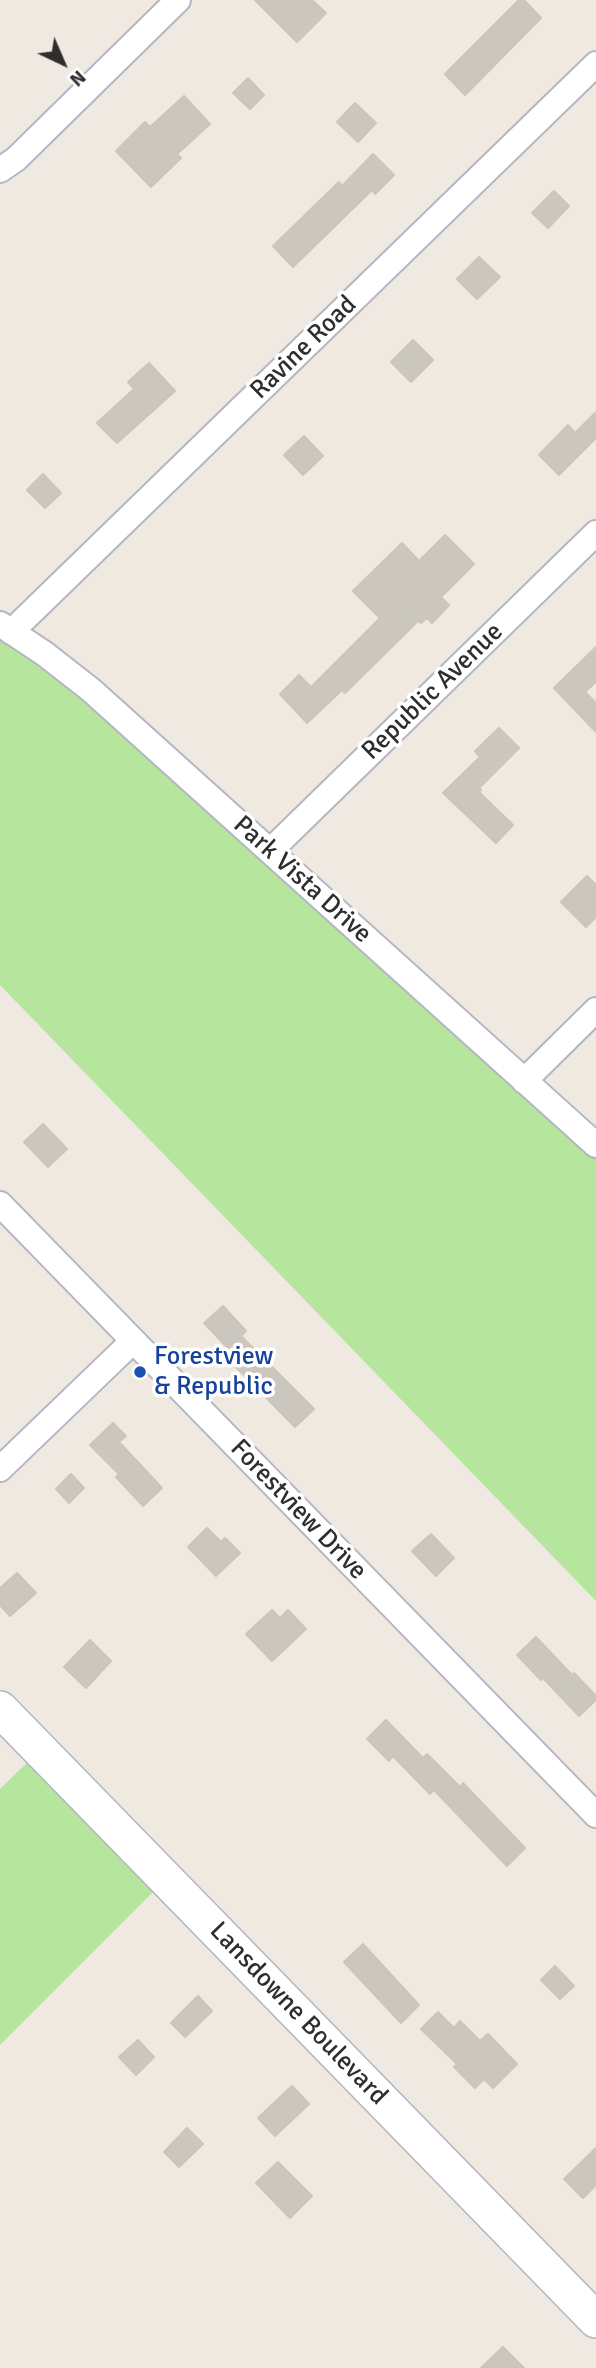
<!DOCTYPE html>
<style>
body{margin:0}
#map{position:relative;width:596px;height:2368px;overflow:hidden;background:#efe9e1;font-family:Signika,sans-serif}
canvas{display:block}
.north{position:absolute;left:28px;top:28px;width:70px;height:70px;-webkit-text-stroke:5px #fff;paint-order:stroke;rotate:136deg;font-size:19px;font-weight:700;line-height:28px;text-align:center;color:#2e2e2e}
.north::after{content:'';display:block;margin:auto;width:24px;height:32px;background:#2e2e2e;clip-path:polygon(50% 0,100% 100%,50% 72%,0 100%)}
</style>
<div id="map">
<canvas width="596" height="2368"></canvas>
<div class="north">N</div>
</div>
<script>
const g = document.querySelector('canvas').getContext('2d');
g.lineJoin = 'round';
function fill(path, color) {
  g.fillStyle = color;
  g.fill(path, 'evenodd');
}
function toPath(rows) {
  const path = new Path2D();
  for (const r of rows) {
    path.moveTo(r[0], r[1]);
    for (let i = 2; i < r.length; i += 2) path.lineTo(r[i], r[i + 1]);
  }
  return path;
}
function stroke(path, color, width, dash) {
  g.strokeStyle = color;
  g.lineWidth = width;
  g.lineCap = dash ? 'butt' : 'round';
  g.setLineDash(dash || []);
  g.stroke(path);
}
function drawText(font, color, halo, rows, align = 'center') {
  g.font = font + ' Signika,sans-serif';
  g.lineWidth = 7;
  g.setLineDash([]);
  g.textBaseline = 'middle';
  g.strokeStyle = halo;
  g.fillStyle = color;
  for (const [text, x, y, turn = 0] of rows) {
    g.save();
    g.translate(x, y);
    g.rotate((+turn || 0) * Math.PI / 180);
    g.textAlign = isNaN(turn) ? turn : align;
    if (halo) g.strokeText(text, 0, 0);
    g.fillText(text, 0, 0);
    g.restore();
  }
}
fill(toPath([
 [0,624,596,1145,596,1601,0,985],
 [40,1750,166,1879,0,2045,0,1789]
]), '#b6e59e');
const building = toPath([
 [255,0,312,0,326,13,297,42,255,0],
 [519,0,524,0,541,18,465,95,445,74,519,0],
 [248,78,264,95,250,109,233,93,248,78],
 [184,96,210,124,177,154,181,158,151,187,116,151,145,122,150,127,184,96],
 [355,103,376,123,358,142,337,122,355,103],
 [373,154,394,175,375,194,372,190,293,267,273,246,339,182,342,186,373,154],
 [554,191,569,206,548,228,532,213,554,191],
 [479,257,500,277,477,299,457,279,479,257],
 [413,340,433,360,411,382,391,362,413,340],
 [149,363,175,391,117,443,97,423,134,389,128,382,149,363],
 [596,412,596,438,559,475,539,455,568,425,575,433,596,412],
 [304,436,323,456,303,475,284,455,304,436],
 [43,474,61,493,45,508,27,490,43,474],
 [445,535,474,564,441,597,449,605,432,623,427,618,421,623,418,621,345,693,342,690,307,723,280,694,299,675,311,687,380,618,353,591,402,543,419,561,445,535],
 [596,647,596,682,585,692,596,703,596,732,554,688,596,647],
 [499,728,519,748,479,788,481,790,479,792,513,825,496,843,443,793,480,757,475,751,499,728],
 [587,876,596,885,596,917,586,927,561,902,587,876],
 [43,1124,67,1149,48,1167,24,1142,43,1124],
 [223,1306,246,1331,241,1336,314,1409,295,1427,236,1367,241,1362,204,1323,223,1306],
 [113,1423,126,1436,119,1442,162,1488,143,1506,116,1477,119,1474,90,1445,113,1423],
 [71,1474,84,1488,69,1503,56,1489,71,1474],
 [207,1528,221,1542,225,1538,240,1553,216,1576,188,1547,207,1528],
 [431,1534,454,1558,436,1576,412,1551,431,1534],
 [17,1573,36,1593,10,1616,0,1605,0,1588,17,1573],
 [272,1610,280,1618,288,1610,306,1629,272,1661,246,1634,272,1610],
 [536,1637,572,1675,574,1673,596,1696,596,1700,579,1716,543,1678,541,1680,517,1655,536,1637],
 [90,1640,111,1661,86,1688,64,1667,90,1640],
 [386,1720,423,1758,427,1754,460,1787,463,1783,525,1848,507,1866,434,1790,430,1794,393,1756,389,1761,367,1739,386,1720],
 [363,1944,419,2005,401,2023,344,1962,363,1944],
 [555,1966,574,1986,560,1999,541,1980,555,1966],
 [198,1996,212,2011,185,2037,171,2023,198,1996],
 [438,2012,454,2028,460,2021,480,2041,488,2034,517,2064,493,2088,484,2079,475,2088,454,2067,457,2064,421,2029,438,2012],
 [138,2040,154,2057,136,2075,119,2057,138,2040],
 [292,2086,309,2104,275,2136,258,2118,292,2086],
 [187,2128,203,2144,179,2167,164,2152,187,2128],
 [596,2148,596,2185,583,2198,564,2179,596,2148],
 [278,2162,312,2196,290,2218,256,2183,278,2162],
 [503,2347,524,2368,481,2368,503,2347]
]);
fill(building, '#cbc7bf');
stroke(building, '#cbc5ba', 2);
const street = toPath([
 [0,170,16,159,178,0],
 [0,624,45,654,91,690,596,1145],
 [11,632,596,64],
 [270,851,596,533],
 [524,1081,596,1010],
 [0,1204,596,1815],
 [0,1469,133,1341]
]);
const secondary = toPath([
 [0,1709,596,2320]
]);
stroke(street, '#b4b7c1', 28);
stroke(secondary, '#b4b7c1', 38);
stroke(street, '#fff', 24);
stroke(secondary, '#fff', 35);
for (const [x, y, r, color] of [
 [140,1372,7,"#1a4fb4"]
]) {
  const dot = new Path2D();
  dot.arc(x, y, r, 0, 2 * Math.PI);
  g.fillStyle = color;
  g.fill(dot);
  stroke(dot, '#fff', 2.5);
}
drawText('26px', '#2e2e2e', '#fff', [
 ["Ravine Road",304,348,-44],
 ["Republic Avenue",433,692,-44],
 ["Park Vista Drive",302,880,42],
 ["Forestview Drive",298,1510,46],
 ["Lansdowne Boulevard",298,2014,46]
]);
drawText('26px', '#164399', '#fff', [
 ["Forestview",154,1357],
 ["& Republic",154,1387]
], 'left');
</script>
